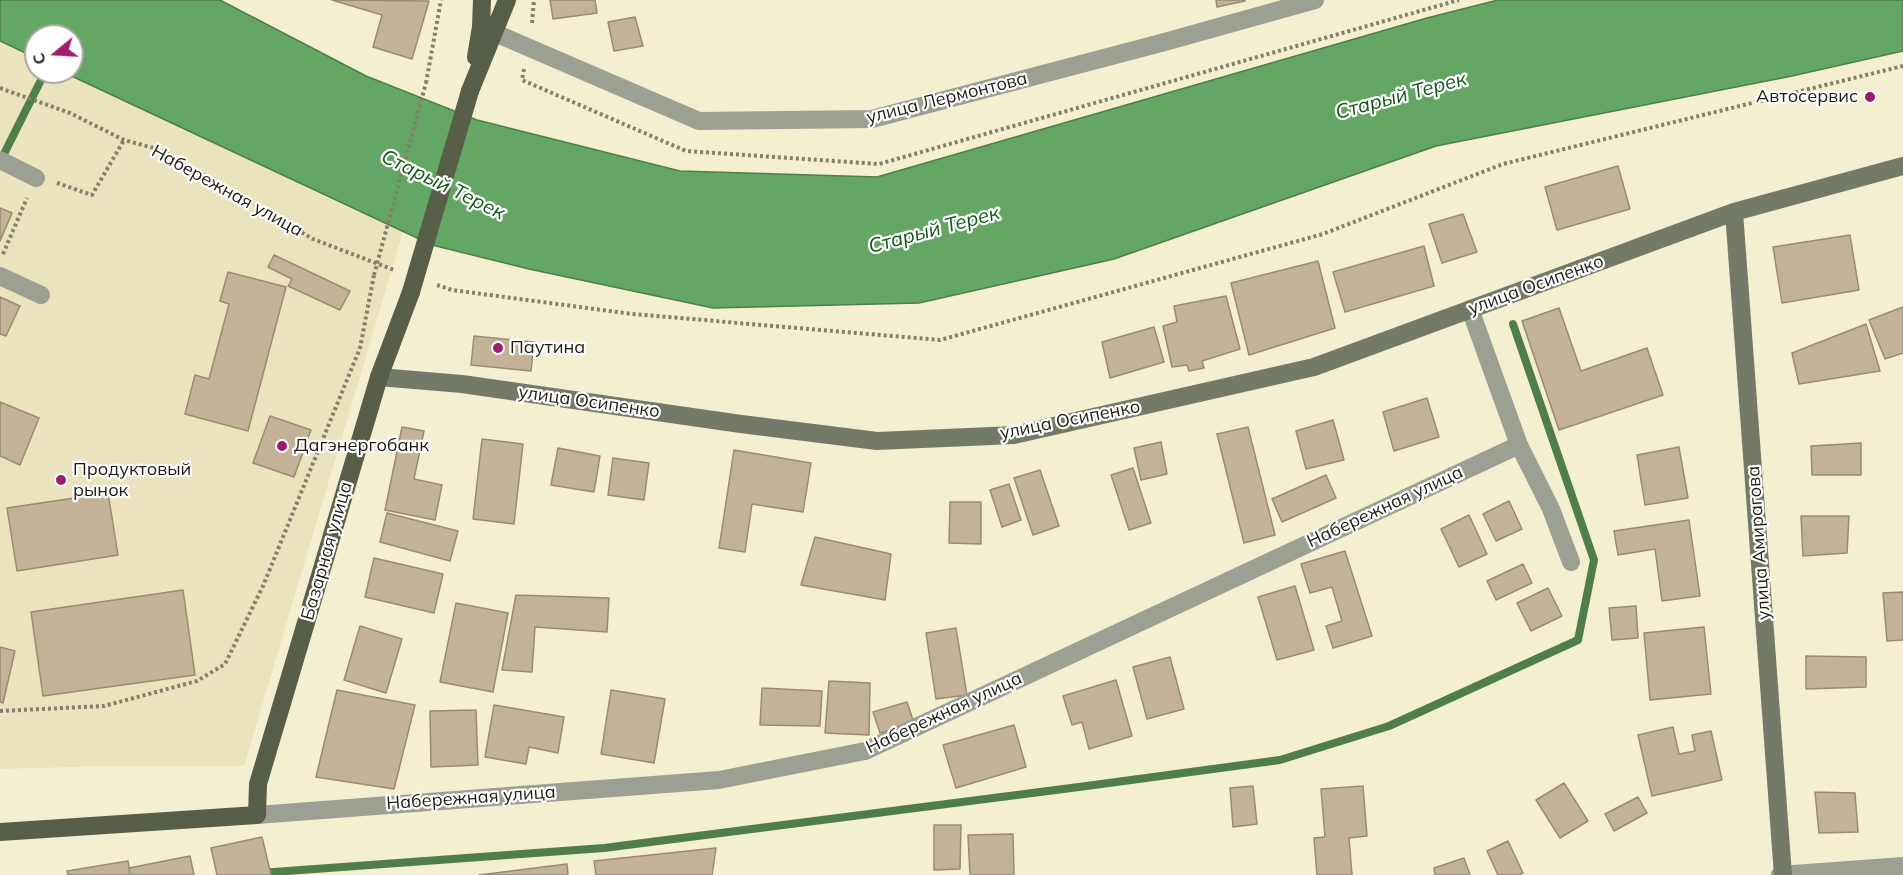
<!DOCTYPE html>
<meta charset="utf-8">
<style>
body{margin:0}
#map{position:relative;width:1903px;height:875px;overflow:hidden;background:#f4efd0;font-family:Mulish,sans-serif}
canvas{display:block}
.north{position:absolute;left:24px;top:24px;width:60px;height:60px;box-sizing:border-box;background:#fff;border:2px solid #a5a5a0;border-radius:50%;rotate:252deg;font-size:16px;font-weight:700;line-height:24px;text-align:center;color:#1f1d12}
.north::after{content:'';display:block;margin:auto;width:21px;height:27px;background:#9f1c6c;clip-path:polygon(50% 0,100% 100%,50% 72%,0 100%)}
</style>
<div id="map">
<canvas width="1903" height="875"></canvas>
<div class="north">С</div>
</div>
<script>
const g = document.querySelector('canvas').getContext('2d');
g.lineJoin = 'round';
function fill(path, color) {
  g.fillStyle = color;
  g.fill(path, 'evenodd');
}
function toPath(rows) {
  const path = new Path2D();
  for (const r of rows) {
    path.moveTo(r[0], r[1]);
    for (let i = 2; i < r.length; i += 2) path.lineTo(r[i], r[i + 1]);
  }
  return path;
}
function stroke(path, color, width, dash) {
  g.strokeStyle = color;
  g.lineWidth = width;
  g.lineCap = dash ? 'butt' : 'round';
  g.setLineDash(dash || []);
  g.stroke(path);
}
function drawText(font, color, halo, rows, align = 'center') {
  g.font = font + ' Mulish,sans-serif';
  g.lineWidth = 4.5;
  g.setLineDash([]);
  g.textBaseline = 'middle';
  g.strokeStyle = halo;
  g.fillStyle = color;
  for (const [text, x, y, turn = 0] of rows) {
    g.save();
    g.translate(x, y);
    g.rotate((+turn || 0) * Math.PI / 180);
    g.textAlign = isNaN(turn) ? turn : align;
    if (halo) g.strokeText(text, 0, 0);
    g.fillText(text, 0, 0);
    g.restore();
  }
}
fill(toPath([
 [0,42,36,58,36,72,68,72,160,113,325,197,403,232,244,766,108,766,0,769]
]), '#eae3be');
const water = toPath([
 [0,0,220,0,366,76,477,120,680,171,877,177,1427,18,1498,0,1903,0,1903,51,1792,76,1436,146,1114,259,919,303,713,308,529,269,432,245,63,72,72,72,72,36,36,36,36,58,0,41,0,0]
]);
fill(water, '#64a764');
stroke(water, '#4f7e4b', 1.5);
stroke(toPath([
 [0,162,45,72],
 [260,873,604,848,1079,787,1280,760,1389,726,1578,640,1594,560,1513,324]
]), '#4f7e4b', 8);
const building = toPath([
 [332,0,429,1,412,59,373,47,382,15,332,0],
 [550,0,595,0,597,13,553,19,550,0],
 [1216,0,1245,0,1245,1,1217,7,1216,0],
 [635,17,643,46,614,51,608,22,635,17],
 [1618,166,1630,209,1557,230,1545,187,1618,166],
 [0,208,12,213,0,241,0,208],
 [1463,214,1477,252,1442,263,1429,224,1463,214],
 [1850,235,1859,290,1782,303,1773,247,1850,235],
 [1424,246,1434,286,1345,312,1333,272,1424,246],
 [274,255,350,291,340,310,288,286,292,279,268,267,274,255],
 [1318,261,1335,328,1249,355,1231,283,1318,261],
 [228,272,286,287,248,431,185,414,195,375,209,379,229,304,220,301,228,272],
 [1226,296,1240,349,1202,361,1204,368,1189,371,1187,365,1172,367,1163,326,1177,322,1174,306,1226,296],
 [0,297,20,306,6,336,0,334,0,297],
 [1903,307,1903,353,1885,359,1869,320,1903,307],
 [1559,308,1581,371,1647,348,1663,395,1559,430,1522,321,1559,308],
 [1866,324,1880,371,1799,384,1792,353,1866,324],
 [1154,327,1164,362,1110,378,1102,342,1154,327],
 [474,336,534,342,531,371,471,365,474,336],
 [1427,398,1439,437,1394,451,1383,412,1427,398],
 [0,402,39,418,20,465,0,456,0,402],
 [270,416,311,430,294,477,253,463,270,416],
 [1333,420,1344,460,1306,469,1296,431,1333,420],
 [402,427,424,431,414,479,442,485,435,520,385,510,402,427],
 [1248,427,1275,535,1244,543,1217,434,1248,427],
 [482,439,523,444,514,524,473,519,482,439],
 [1161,442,1167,474,1141,480,1134,448,1161,442],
 [1861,443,1861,475,1812,475,1811,446,1861,443],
 [1679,447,1688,498,1645,505,1637,455,1679,447],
 [558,448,600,456,594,492,551,485,558,448],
 [734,450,811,463,803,512,752,504,745,552,719,548,734,450],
 [613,458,649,463,644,500,608,495,613,458],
 [1133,468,1151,523,1129,530,1111,475,1133,468],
 [1040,470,1059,526,1033,535,1014,478,1040,470],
 [1326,475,1336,498,1282,522,1272,499,1326,475],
 [1009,484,1021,520,1002,527,990,490,1009,484],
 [108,493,118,555,17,571,7,508,108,493],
 [1509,501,1522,529,1496,541,1483,514,1509,501],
 [950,502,981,502,981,544,949,543,950,502],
 [387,513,458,531,450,561,380,542,387,513],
 [1469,515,1487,554,1459,567,1441,529,1469,515],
 [1801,516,1849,516,1847,553,1803,556,1801,516],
 [1689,520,1700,596,1662,601,1655,549,1618,555,1614,531,1689,520],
 [815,537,891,554,885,600,801,585,815,537],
 [1345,551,1372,636,1333,648,1326,626,1342,621,1332,587,1310,593,1301,564,1345,551],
 [374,558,443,574,434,613,365,597,374,558],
 [1523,564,1532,583,1496,600,1487,581,1523,564],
 [1295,586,1314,650,1277,660,1258,597,1295,586],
 [1548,588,1562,616,1531,631,1517,603,1548,588],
 [183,590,195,675,43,696,31,612,183,590],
 [1903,592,1903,640,1887,641,1883,593,1903,592],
 [516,595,609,598,607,632,535,627,532,672,502,670,516,595],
 [456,603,508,613,493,692,440,682,456,603],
 [1636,606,1638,638,1612,640,1609,608,1636,606],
 [360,626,402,639,386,693,344,680,360,626],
 [1704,627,1711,694,1650,700,1644,633,1704,627],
 [956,628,967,695,936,699,926,633,956,628],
 [0,647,15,651,3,703,0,702,0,647],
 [1806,656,1866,657,1866,687,1806,689,1806,656],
 [1170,657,1184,709,1147,719,1133,667,1170,657],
 [1116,680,1132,736,1089,749,1082,722,1072,725,1063,696,1116,680],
 [829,681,870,683,869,735,825,733,829,681],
 [762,688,822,691,820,726,760,725,762,688],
 [337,690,415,705,394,789,316,777,337,690],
 [611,690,665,699,654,763,601,754,611,690],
 [907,702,914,723,880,733,873,712,907,702],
 [494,705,564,717,558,753,529,747,526,764,485,757,494,705],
 [476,710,478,765,431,767,430,711,476,710],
 [1014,725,1026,767,956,788,943,745,1014,725],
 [1673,727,1679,754,1695,751,1692,735,1711,731,1722,780,1652,796,1638,735,1673,727],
 [1564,783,1588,821,1560,838,1536,800,1564,783],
 [1253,786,1257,824,1233,827,1230,788,1253,786],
 [1363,786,1367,836,1349,838,1352,875,1317,875,1314,838,1325,837,1321,789,1363,786],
 [1815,792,1855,793,1858,832,1819,833,1815,792],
 [1638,797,1647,813,1614,831,1605,814,1638,797],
 [934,825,961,825,960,869,934,870,934,825],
 [1013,834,1014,875,970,875,968,835,1013,834],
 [262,837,271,875,217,875,211,848,262,837],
 [1508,841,1523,873,1519,875,1498,875,1487,851,1508,841],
 [716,848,712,875,596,875,594,861,716,848],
 [190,856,194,875,130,875,129,868,190,856],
 [1464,858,1470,875,1435,875,1434,868,1464,858],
 [128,861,130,875,68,875,67,871,128,861],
 [567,864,568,875,479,875,567,864]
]);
fill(building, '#c3b298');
stroke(building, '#9b8a71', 1.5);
stroke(toPath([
 [532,23,534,0],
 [524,69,522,80,686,151,879,164,1459,0],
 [426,83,441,0],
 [0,88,70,113,124,140,161,150,313,239,394,270],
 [57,183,92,195,124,140],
 [3,254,27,198],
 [437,285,452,290,632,314,940,340,1323,234,1503,164,1903,66],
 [0,711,104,706,197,681,225,664,263,586,360,348,374,275]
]), '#827f6a', 4, [3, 3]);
stroke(toPath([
 [0,160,36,178],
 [0,276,41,295],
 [1519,445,1551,509,1571,562]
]), '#9ba093', 18);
stroke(toPath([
 [481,27,699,121,872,119,1161,43,1315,0],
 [257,815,719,780,865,751,1519,445,1470,309],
 [1780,875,1903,866]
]), '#9ba093', 18);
stroke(toPath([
 [1734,212,1783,875],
 [379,377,462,384,741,424,877,441,1014,435,1314,367,1734,212,1903,166]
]), '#747a68', 18);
stroke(toPath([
 [476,57,481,27,482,0],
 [470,91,507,0],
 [0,832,257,815,258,784,379,377,411,292]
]), '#585f49', 18);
stroke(toPath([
 [374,275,426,83]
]), '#827f6a', 4, [3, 3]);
stroke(toPath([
 [411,292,470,91]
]), '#585f49', 18);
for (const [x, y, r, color] of [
 [1870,97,6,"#9f1c6c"],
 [498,348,6,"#9f1c6c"],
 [282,446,6,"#9f1c6c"],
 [61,480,6,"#9f1c6c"]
]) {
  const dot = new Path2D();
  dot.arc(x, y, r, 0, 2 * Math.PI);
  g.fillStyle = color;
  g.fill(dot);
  stroke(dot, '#fff', 2);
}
drawText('18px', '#1f1d12', '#fff', [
 ["Автосервис",1858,97,"right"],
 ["Паутина",510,348],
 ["Дагэнергобанк",294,446],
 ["Продуктовый",73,470],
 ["рынок",73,491]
], 'left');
drawText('18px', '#1f1d12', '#fff', [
 ["улица Лермонтова",947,98,-14],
 ["Набережная улица",227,191,29],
 ["улица Осипенко",1536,285,-20],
 ["улица Осипенко",589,402,8],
 ["улица Осипенко",1070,420,-11],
 ["Набережная улица",1385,507,-25],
 ["улица Амирагова",1759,543,-94],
 ["Базарная улица",327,551,-74],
 ["Набережная улица",944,713,-25],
 ["Набережная улица",471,798,-4]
]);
drawText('italic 20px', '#105716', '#fff', [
 ["Старый Терек",1401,96,-15],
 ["Старый Терек",443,185,26],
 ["Старый Терек",934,230,-15]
]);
</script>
